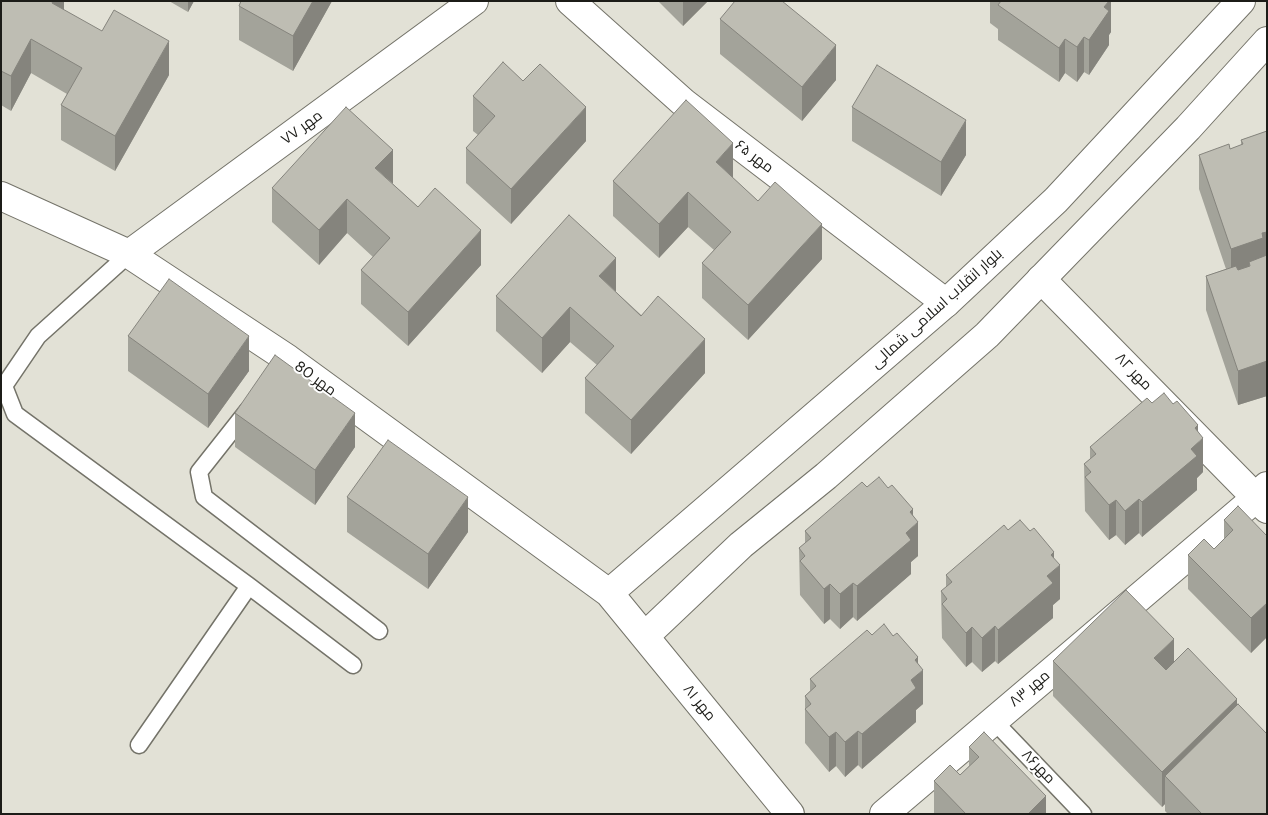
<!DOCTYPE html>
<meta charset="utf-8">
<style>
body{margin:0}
#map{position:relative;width:1268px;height:815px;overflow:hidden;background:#e2e1d6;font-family:"DM Sans",sans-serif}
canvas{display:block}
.frame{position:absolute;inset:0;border:2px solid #1c1c18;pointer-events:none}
</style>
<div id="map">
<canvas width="1268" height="815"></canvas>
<div class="frame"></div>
</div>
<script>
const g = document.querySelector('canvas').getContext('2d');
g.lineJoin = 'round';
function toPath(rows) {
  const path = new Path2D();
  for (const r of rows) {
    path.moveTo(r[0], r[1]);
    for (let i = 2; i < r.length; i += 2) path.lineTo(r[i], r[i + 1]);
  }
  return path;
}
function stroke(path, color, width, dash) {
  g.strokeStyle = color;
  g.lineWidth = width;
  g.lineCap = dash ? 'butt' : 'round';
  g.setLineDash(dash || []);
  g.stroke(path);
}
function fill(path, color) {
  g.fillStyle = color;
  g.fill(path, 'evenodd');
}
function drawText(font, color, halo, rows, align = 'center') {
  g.font = font + ' "DM Sans",Cairo,sans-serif';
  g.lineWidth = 4;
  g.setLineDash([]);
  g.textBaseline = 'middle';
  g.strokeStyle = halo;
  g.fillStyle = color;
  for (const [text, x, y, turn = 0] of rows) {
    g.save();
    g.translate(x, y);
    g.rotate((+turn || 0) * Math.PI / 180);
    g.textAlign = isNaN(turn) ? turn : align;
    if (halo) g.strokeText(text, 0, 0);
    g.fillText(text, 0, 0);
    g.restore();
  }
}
const lane = toPath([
 [129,254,38,336,4,386,15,414,249,586,353,665],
 [248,410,199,472,204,497,379,631],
 [993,720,1083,814],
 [139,745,249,586]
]);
const street = toPath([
 [570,1,684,103,946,303],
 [129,254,474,1],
 [1041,279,1267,509],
 [884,814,1256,498,1267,486]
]);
const secondary = toPath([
 [1,196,129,254,288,359,609,593,790,814],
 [609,593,946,303,1056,200,1241,1],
 [645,636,741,545,826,476,987,335,1188,128,1267,41]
]);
stroke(lane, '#747369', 19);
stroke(street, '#747369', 30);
stroke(secondary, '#747369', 30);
stroke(lane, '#fff', 16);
stroke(street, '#fff', 28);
stroke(secondary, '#fff', 28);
fill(toPath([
 [1,1,64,1,64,10,169,75,115,171,61,140,61,105,67,94,31,73,11,111,1,105],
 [169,1,194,1,188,12],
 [241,1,332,1,293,71,239,40,239,6],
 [658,1,708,1,683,26],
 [990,1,1111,1,1111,32,1109,35,1109,45,1089,75,1084,72,1077,82,1065,73,1059,82,998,40,998,29,990,23],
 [720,19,836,80,802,121,720,54],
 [473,96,586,141,511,224,466,183,466,148,478,135,473,131],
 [852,107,966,155,941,196,852,141],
 [1267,131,1267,396,1238,405,1206,310,1206,276,1226,269,1199,189,1199,155,1230,149,1241,145,1241,140],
 [733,178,822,259,748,340,702,298,702,263,714,250,688,227,659,258,613,216,613,181],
 [393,184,481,265,408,346,361,304,361,270,373,257,347,233,319,265,272,222,272,188],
 [616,292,705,373,631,454,585,413,585,378,597,365,570,342,542,373,496,331,496,296],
 [128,336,249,371,208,428,128,371],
 [1152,403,1198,431,1203,472,1197,478,1197,490,1142,537,1139,533,1125,545,1116,535,1109,540,1085,511,1084,464,1090,459,1090,447],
 [235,413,355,447,315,505,235,447],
 [867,487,913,515,918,556,911,562,911,574,857,621,853,617,840,629,830,619,824,624,800,595,799,548,805,543,805,531],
 [347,497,468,532,428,589,347,532],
 [1224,520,1267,536,1267,637,1251,653,1188,589,1188,555,1214,549,1224,540],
 [1008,530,1054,559,1060,599,1053,605,1053,618,998,664,995,661,982,672,972,662,966,667,942,638,941,591,946,587,946,575],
 [872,635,923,704,916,710,916,722,862,769,858,765,845,777,836,766,829,772,805,743,805,696,810,691,810,679],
 [1053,661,1174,662,1237,705,1267,814,1168,814,1165,811,1165,804,1162,807,1053,696],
 [969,747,1046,814,934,814,934,781,960,775,969,766]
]), '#a3a39a');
fill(toPath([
 [53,1,64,1,64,15,52,3],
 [188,1,194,1,188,12],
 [313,1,332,1,293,71,293,36],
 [683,1,708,1,683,26],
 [1101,1,1111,1,1111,32,1109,35,1109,45,1089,75,1089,40],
 [1084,37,1084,72,1077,82,1077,47],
 [31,39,31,73,11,111,11,76],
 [1065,39,1065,73,1059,82,1059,48],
 [169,41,169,75,115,171,115,136],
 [836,45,836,80,802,121,802,87],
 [586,107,586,141,511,224,511,189],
 [966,120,966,155,941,196,941,162],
 [733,143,733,178,716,162],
 [393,150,393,184,375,168],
 [688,192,688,227,659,258,659,224],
 [347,199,347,233,319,265,319,230],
 [822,224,822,259,748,340,748,305],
 [481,230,481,265,408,346,408,312],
 [1267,232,1267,266,1249,262,1249,278,1231,284,1231,249,1262,233],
 [616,258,616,292,599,276],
 [570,307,570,342,542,373,542,338],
 [249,336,249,371,208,428,208,394],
 [705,339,705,373,631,454,631,420],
 [1267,361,1267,396,1238,405,1238,371],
 [355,413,355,447,315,505,315,470],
 [1198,425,1198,443,1203,438,1203,472,1197,478,1197,490,1142,537,1142,502,1191,449,1195,428],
 [468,497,468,532,428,589,428,554],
 [1139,499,1139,533,1125,545,1125,511],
 [1116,500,1116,535,1109,540,1109,505],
 [913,509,913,527,918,522,918,556,911,562,911,574,857,621,857,586,906,533,910,512],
 [1054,552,1054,570,1060,565,1060,599,1053,605,1053,618,998,664,998,630,1047,576,1051,555],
 [853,583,853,617,840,629,840,594],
 [830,584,830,619,824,624,824,589],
 [1267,603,1267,637,1251,653,1251,618],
 [995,626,995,661,982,672,982,638],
 [972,627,972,662,966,667,966,633],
 [1174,639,1174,673,1154,692,1154,658],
 [918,657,918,674,923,670,923,704,916,710,916,722,862,769,862,734,911,680,915,660],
 [1237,699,1237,733,1165,776,1165,804,1162,807,1162,772],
 [858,731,858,765,845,777,845,742],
 [836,732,836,766,829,772,829,737],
 [1046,796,1046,814,1028,814]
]), '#85847d');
const building = toPath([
 [1,1,53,1,52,3,102,31,114,10,169,41,115,136,61,105,82,68,31,39,11,76,1,71,1,1],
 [241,1,313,1,293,36,239,6,241,1],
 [735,1,782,1,836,45,802,87,720,19,735,1],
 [1001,1,1109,1,1104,7,1109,11,1089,40,1084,37,1077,47,1065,39,1059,48,998,5,1001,1],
 [503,62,523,81,540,64,586,107,511,189,466,148,495,116,473,96,503,62],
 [877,65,966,120,941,162,852,107,877,65],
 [686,100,733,143,716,162,758,201,775,182,822,224,748,305,702,263,731,232,688,192,659,224,613,181,686,100],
 [346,107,393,150,375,168,418,207,435,188,481,230,408,312,361,270,390,238,347,199,319,230,272,188,346,107],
 [1267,131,1267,232,1262,233,1263,238,1231,249,1199,155,1229,144,1230,149,1243,144,1241,140,1267,131],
 [569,215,616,258,599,276,641,316,658,296,705,339,631,420,585,378,614,346,570,307,542,338,496,296,569,215],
 [1267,255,1267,361,1238,371,1206,276,1236,266,1238,270,1250,266,1249,262,1267,255],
 [169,279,249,336,208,394,128,336,169,279],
 [275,355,355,413,315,470,235,413,275,355],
 [1164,393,1173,404,1177,401,1198,425,1195,428,1203,438,1191,449,1197,456,1142,502,1139,499,1125,511,1116,500,1109,505,1085,477,1091,472,1084,464,1096,454,1090,447,1147,398,1152,403,1164,393],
 [388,440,468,497,428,554,347,497,388,440],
 [879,477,888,488,892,485,913,509,910,512,918,522,906,533,911,540,857,586,853,583,840,594,830,584,824,589,800,561,805,556,799,548,811,538,805,531,862,482,867,487,879,477],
 [1238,506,1267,536,1267,603,1251,618,1188,555,1204,539,1214,549,1233,530,1224,520,1238,506],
 [1020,520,1030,531,1034,528,1054,552,1051,555,1060,565,1047,576,1053,583,998,630,995,626,982,638,972,627,966,633,942,604,947,599,941,591,952,582,946,575,1004,525,1008,530,1020,520],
 [1126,590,1174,639,1154,658,1166,670,1188,648,1237,699,1162,772,1053,661,1126,590],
 [884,624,893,636,897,633,918,657,915,660,923,670,911,680,916,688,862,734,858,731,845,742,836,732,829,737,805,709,811,704,805,696,816,686,810,679,867,630,872,635,884,624],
 [1238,704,1267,734,1267,814,1202,814,1165,776,1238,704],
 [984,732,1046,796,1028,814,966,814,934,781,950,765,960,775,979,757,969,747,984,732]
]);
fill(building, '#bebdb3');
stroke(building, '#85847d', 1);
drawText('15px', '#1c1c18', '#fff', [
 ["مهر ۷۷",302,128,-36],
 ["مهر ۶۵",754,157,37],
 ["بلوار انقلاب اسلامی شمالی",937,309,-42],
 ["مهر ۸۲",1133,372,46],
 ["مهر 80",315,379,36],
 ["مهر ۸۳",1030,689,-40],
 ["مهر ۸۱",699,703,51],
 ["مهر۸۶",1038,767,46]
]);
</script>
